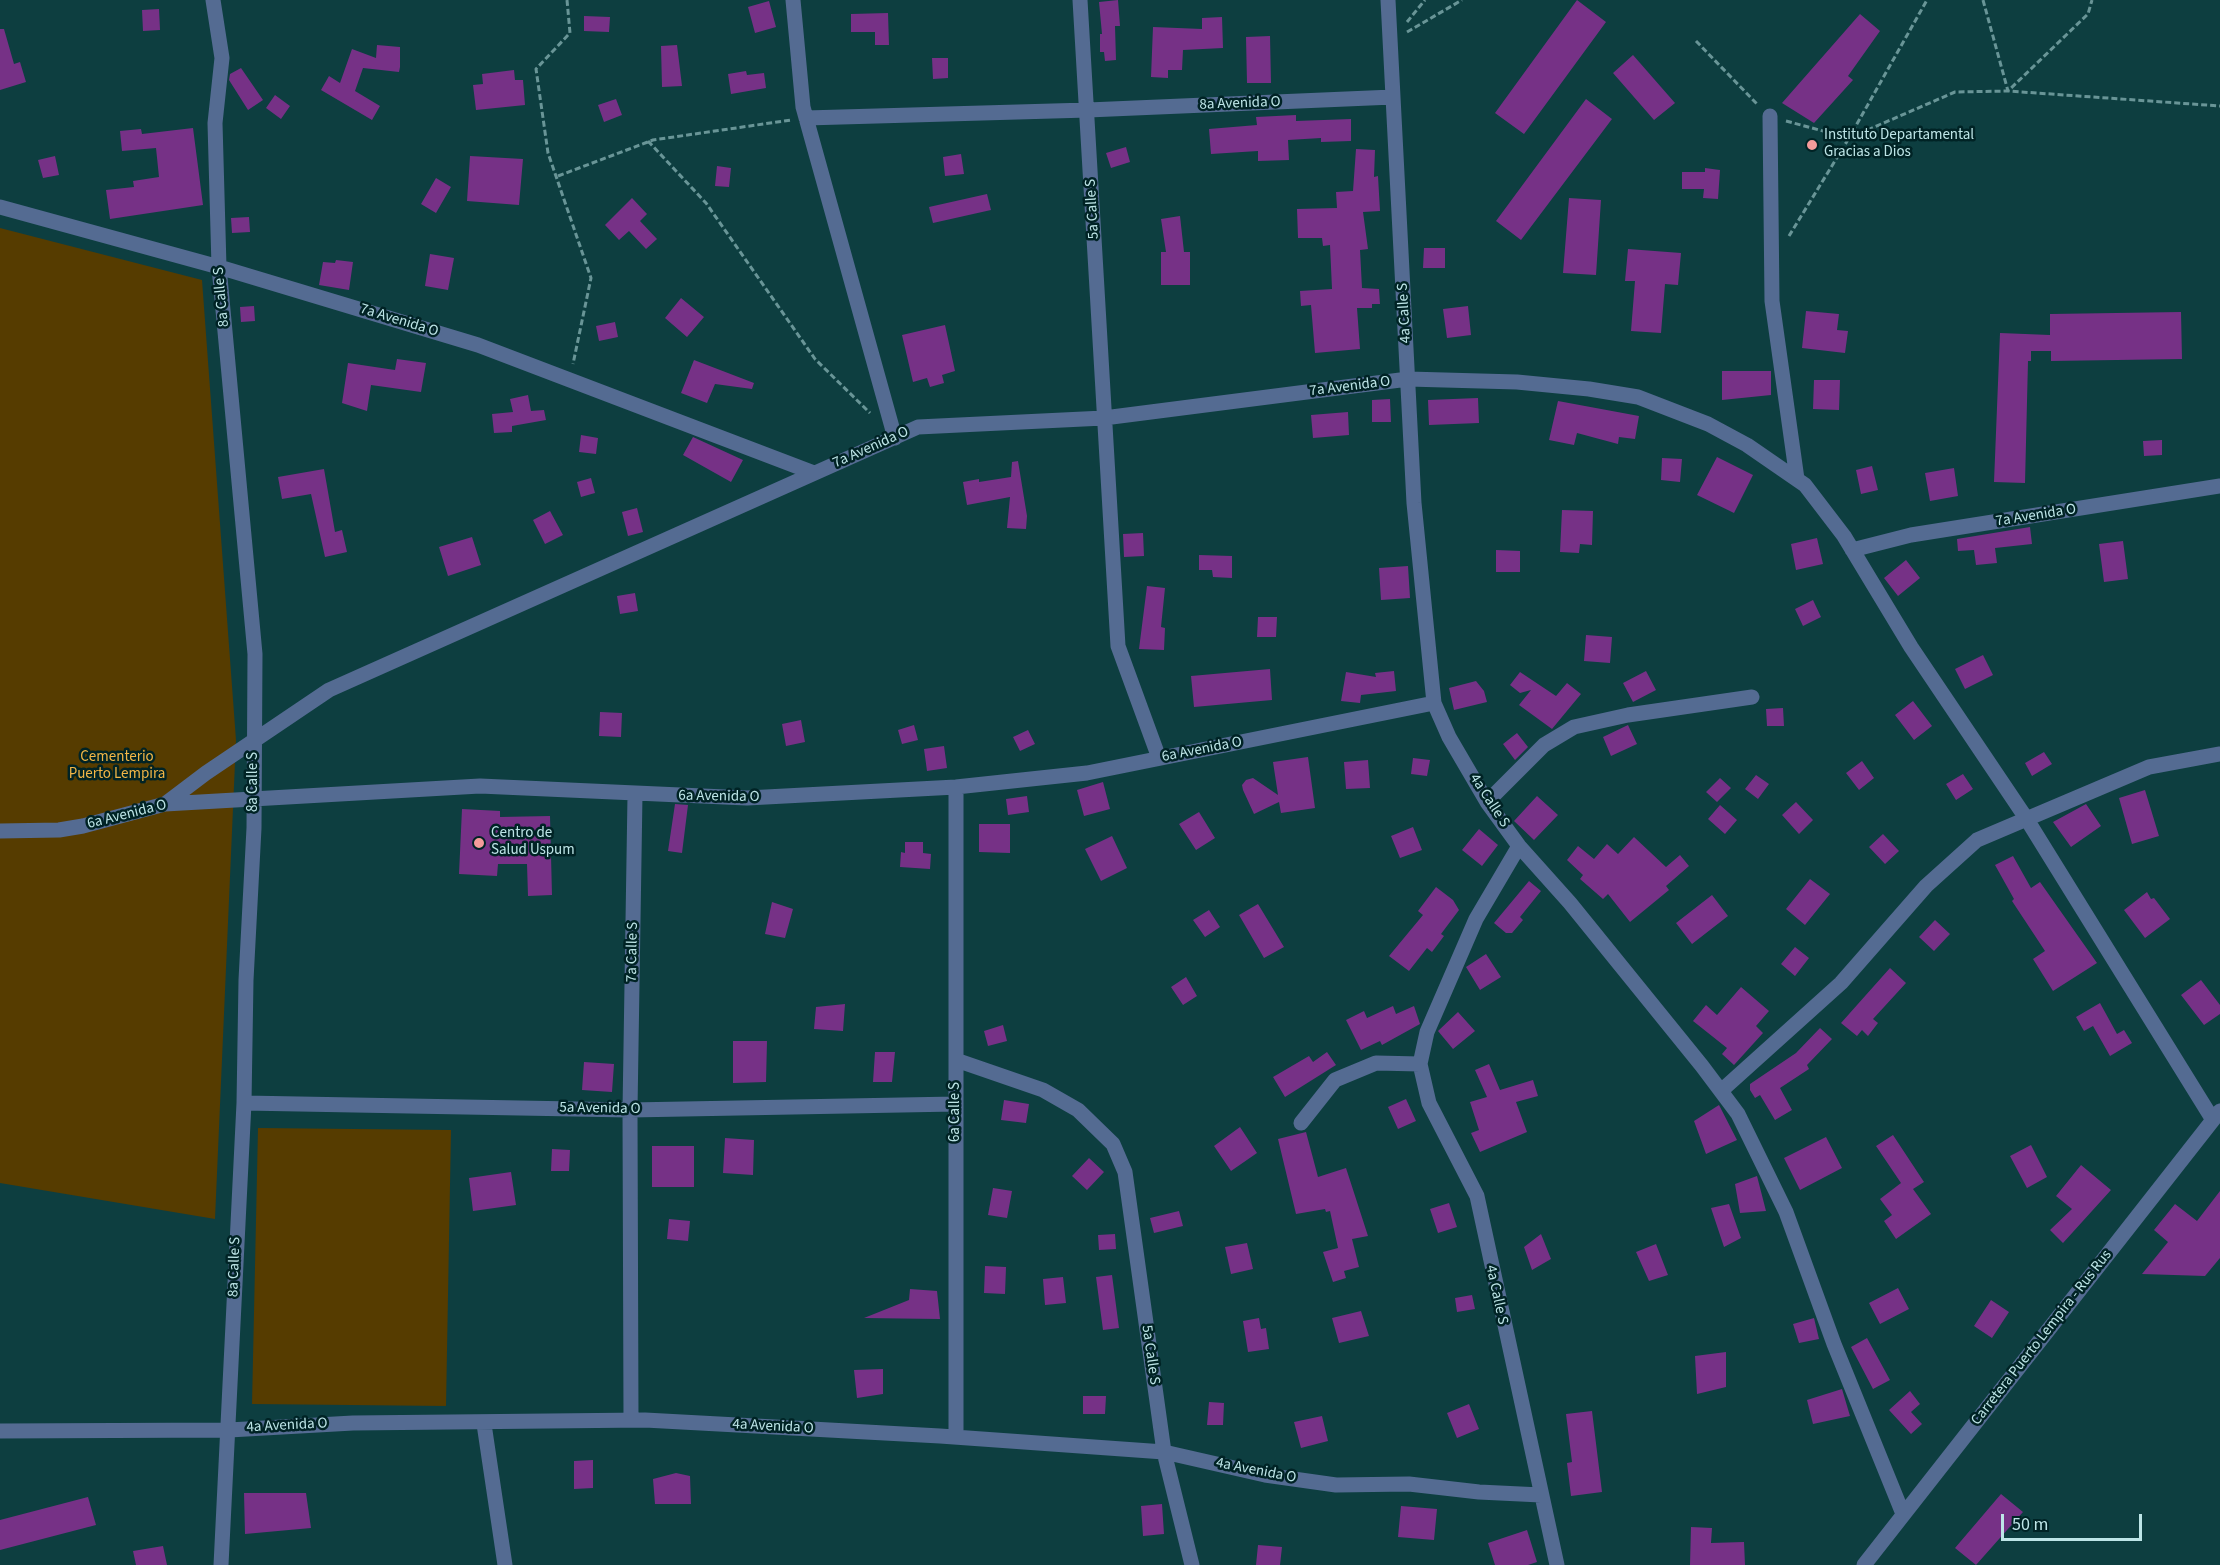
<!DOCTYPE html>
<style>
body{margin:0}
#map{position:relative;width:2220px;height:1565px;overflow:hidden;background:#0d3e40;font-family:"Source Sans 3",sans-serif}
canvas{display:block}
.scale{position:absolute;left:2001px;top:1514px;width:141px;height:27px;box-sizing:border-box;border:3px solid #bde5e7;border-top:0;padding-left:8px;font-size:18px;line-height:21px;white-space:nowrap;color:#bde5e7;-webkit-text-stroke:4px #002325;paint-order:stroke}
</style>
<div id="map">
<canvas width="2220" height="1565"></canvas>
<div class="scale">50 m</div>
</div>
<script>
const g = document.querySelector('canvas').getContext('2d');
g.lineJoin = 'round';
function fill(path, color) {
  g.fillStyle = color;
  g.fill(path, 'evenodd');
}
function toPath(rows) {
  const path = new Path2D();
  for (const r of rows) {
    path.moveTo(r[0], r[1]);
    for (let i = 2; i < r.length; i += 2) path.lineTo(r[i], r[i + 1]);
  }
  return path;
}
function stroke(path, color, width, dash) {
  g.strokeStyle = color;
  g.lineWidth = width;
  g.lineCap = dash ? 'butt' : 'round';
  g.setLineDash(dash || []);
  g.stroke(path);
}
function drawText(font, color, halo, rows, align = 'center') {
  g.font = font + ' "Source Sans 3",sans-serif';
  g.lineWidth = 5;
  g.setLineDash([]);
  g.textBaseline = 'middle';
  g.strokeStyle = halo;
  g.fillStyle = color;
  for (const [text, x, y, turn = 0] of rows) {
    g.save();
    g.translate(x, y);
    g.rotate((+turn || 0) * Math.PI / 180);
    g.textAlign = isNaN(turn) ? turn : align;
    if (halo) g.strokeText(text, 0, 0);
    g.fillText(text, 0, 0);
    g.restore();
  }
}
fill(toPath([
 [0,228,202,280,236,740,215,1219,0,1183],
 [258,1128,451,1130,446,1406,252,1404]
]), '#563c00');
fill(toPath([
 [1118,0,1120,26,1115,26,1116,60,1105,61,1104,52,1100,52,1100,34,1102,34,1099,2],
 [1577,0,1606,22,1524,134,1495,113],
 [769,1,776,27,755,33,748,7],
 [159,9,160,30,143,31,142,10],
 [888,13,889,45,875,45,875,32,851,32,851,14],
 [1860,14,1880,31,1848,76,1853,80,1814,123,1782,103],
 [584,16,610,17,609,32,584,31],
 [1222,17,1223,48,1183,50,1182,70,1168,70,1168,78,1151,77,1153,27,1202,29,1202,18],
 [0,29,4,29,14,64,20,62,26,82,0,90],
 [1270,36,1271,83,1247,83,1246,37],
 [377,45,400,47,400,67,399,72,363,68,355,91,380,106,372,120,321,90,329,76,340,83,352,49,376,58],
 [677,45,682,86,662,87,661,46],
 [1633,55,1675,103,1654,120,1613,73],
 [932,58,948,58,948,78,933,79],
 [241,68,263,100,248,110,229,80,230,74],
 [514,70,515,80,523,80,525,105,476,110,473,85,483,84,482,74],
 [746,71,747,75,764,73,766,88,731,94,728,74],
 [275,95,290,106,281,119,266,108],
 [616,99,622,115,604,122,598,105],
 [1586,99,1612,119,1521,240,1496,221],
 [1296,115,1296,121,1351,119,1351,141,1321,142,1321,138,1288,140,1289,160,1258,161,1258,151,1211,154,1209,129,1257,125,1256,117],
 [193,128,203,205,110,219,106,190,134,187,133,181,159,177,156,148,122,151,120,131,141,129,142,134],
 [1126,147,1130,162,1111,168,1106,153],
 [1356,149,1375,150,1374,177,1378,176,1380,211,1363,212,1368,249,1360,250,1362,288,1379,289,1380,304,1372,304,1372,308,1357,308,1360,349,1315,353,1311,305,1301,306,1300,291,1332,289,1330,245,1323,246,1322,238,1298,238,1297,209,1337,208,1336,192,1353,191],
 [961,154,964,174,945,176,943,157],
 [55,156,59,175,43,178,38,160],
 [470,156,523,159,519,205,467,201],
 [717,166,731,168,729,187,715,186],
 [1705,168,1720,170,1718,199,1703,198,1704,189,1682,189,1682,172,1705,172],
 [436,178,451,187,436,213,421,204],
 [987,194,991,210,933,223,929,207],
 [632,198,647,214,640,221,657,239,646,249,629,231,619,240,605,225],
 [1569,198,1601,200,1596,275,1563,273],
 [1180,216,1184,252,1190,252,1190,285,1161,285,1161,252,1166,252,1161,219],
 [249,217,250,232,232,233,231,218],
 [1424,248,1445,248,1445,268,1423,268],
 [1628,249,1681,253,1678,285,1665,284,1661,333,1631,331,1635,281,1625,281],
 [430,254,454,258,448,290,425,286],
 [336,260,353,262,349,290,319,285,323,262,335,263],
 [681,298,704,317,687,337,665,318],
 [254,306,255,321,241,322,240,307],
 [1468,306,1471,335,1447,338,1443,309],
 [1806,311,1839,314,1837,330,1848,331,1845,353,1802,348],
 [2181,312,2182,359,2051,361,2051,351,2031,351,2031,361,2028,361,2025,483,1994,482,2000,333,2050,335,2050,314],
 [615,322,618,337,599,341,596,326],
 [945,325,955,371,942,375,944,383,930,387,927,378,913,382,902,335],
 [397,359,426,363,421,392,371,385,367,411,342,403,348,363,395,370],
 [694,360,754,383,752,389,715,384,707,403,681,393],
 [1722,371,1771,371,1771,395,1722,400],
 [1814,380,1840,380,1839,410,1813,409],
 [528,395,531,411,544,410,546,420,512,426,512,432,494,433,492,414,513,412,510,399],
 [1478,398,1479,423,1429,425,1428,400],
 [1390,399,1391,422,1372,422,1372,400],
 [1558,401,1639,416,1635,439,1619,437,1618,444,1577,433,1574,445,1549,440],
 [1348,412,1349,435,1313,438,1311,415],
 [581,435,598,438,596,454,579,452],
 [693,437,743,460,731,482,683,455],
 [2162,440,2162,455,2144,456,2143,441],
 [1717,457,1753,475,1734,513,1697,495],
 [1662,458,1682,459,1680,482,1661,480],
 [1018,461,1027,516,1026,529,1007,528,1010,497,967,505,963,482,979,479,979,482,1011,477,1012,462],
 [1872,466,1878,490,1861,494,1856,470],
 [1954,468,1958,496,1930,501,1925,473],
 [324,469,335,532,342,530,347,552,325,557,311,494,282,499,278,477],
 [591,478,595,493,581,497,577,482],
 [637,508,643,532,628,536,622,512],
 [1562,510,1593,511,1592,545,1580,544,1579,553,1560,552],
 [550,511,563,535,545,544,533,520],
 [2030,527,2032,544,1995,548,1997,563,1976,565,1974,550,1958,551,1957,539],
 [1143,533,1144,556,1124,557,1123,534],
 [472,537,481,565,448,576,439,547],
 [1817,538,1823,564,1796,570,1791,544],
 [2123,541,2128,579,2104,582,2099,544],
 [1496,550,1520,551,1520,572,1496,572],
 [1199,555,1232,556,1232,578,1213,577,1212,570,1199,570],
 [1906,560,1920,578,1898,596,1884,578],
 [1408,566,1410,598,1381,600,1379,568],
 [1147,586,1165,588,1161,627,1165,628,1164,650,1139,649],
 [635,593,638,611,620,614,617,596],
 [1813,600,1821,617,1803,626,1795,609],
 [1258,617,1277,617,1276,637,1257,637],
 [1586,635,1612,637,1610,663,1584,661],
 [1983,655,1993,675,1965,689,1955,669],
 [1270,669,1272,700,1194,707,1191,676],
 [1394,671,1396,691,1361,695,1360,703,1341,701,1346,672,1376,677,1375,673],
 [1646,671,1656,690,1633,702,1623,683],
 [1520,672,1556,696,1567,683,1581,694,1552,729,1519,705,1531,690,1520,693,1510,685],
 [1476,681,1484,691,1487,702,1454,710,1449,688],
 [1913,701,1932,726,1914,740,1895,715],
 [1783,708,1784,726,1767,726,1766,709],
 [600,712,622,713,621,737,599,736],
 [801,720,805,742,786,746,782,724],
 [914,725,918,740,902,744,898,730],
 [1628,725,1637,744,1611,756,1603,737],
 [1028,730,1035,744,1020,751,1013,737],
 [1517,733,1528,747,1515,760,1503,744],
 [944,746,947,768,927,771,924,749],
 [2044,752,2052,764,2032,776,2025,763],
 [1308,757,1315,808,1281,813,1279,802,1254,814,1243,790,1242,785,1246,780,1253,778,1278,795,1273,762],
 [1413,758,1430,760,1427,776,1411,774],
 [1368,760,1370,788,1346,789,1344,762],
 [1862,761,1874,778,1859,790,1846,773],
 [1963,774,1973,789,1956,800,1946,784],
 [1756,775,1769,784,1758,799,1745,789],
 [1720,778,1731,788,1717,802,1706,792],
 [1103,782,1110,809,1084,816,1077,790],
 [2145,790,2159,836,2132,844,2119,798],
 [1027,796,1029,812,1008,815,1006,799],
 [1537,796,1558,815,1534,840,1514,821],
 [1796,802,1813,820,1799,834,1782,815],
 [675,804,688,805,682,853,668,851],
 [2086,804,2101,826,2071,847,2053,822],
 [1720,805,1737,820,1725,834,1708,819],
 [462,809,500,811,500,817,550,816,552,895,528,896,527,864,498,864,497,876,459,874],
 [1199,812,1215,838,1196,850,1179,824],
 [979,824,1010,824,1010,853,979,852],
 [1413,827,1422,850,1400,858,1391,836],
 [1479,829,1498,845,1482,866,1462,850],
 [1883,834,1899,851,1885,864,1869,847],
 [1112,836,1127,868,1101,881,1085,849],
 [1634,837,1666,867,1680,855,1689,866,1666,886,1669,890,1630,922,1608,894,1603,899,1580,879,1583,875,1567,860,1578,846,1594,859,1607,844,1618,854],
 [905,842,923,842,923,853,931,854,930,869,900,867,901,852,905,853],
 [2013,856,2031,888,2040,882,2097,963,2053,991,2033,959,2045,951,2012,901,2014,899,1995,865],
 [1810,879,1830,894,1805,925,1786,909],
 [1529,881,1541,891,1520,917,1523,920,1512,933,1506,933,1494,923],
 [1436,887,1453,900,1459,910,1441,934,1444,936,1432,952,1427,948,1409,971,1389,956,1423,915,1418,911],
 [2147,892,2151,899,2154,898,2170,919,2145,938,2124,910],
 [1712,895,1728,916,1692,944,1676,923],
 [772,902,793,909,785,938,765,934],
 [1258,904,1284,947,1264,958,1239,915],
 [1209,910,1220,927,1205,937,1193,920],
 [1935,920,1950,934,1934,951,1919,937],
 [1795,947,1809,958,1795,976,1781,964],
 [1486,954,1501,977,1480,990,1466,967],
 [1890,968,1906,983,1873,1019,1878,1023,1868,1036,1862,1030,1857,1036,1841,1023],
 [1186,977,1197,996,1183,1005,1171,987],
 [2201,980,2220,1005,2220,1014,2204,1025,2181,995],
 [1741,987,1769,1011,1756,1026,1763,1033,1734,1065,1722,1054,1727,1048,1693,1021,1706,1005,1717,1015],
 [2100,1003,2117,1034,2124,1030,2132,1043,2110,1056,2093,1026,2084,1031,2076,1017],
 [845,1004,843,1031,814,1029,816,1007],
 [1393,1006,1396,1014,1414,1006,1420,1024,1382,1045,1380,1041,1361,1050,1346,1020,1364,1011,1367,1018],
 [1458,1012,1475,1031,1453,1049,1438,1031],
 [1003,1025,1007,1041,988,1046,984,1031],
 [1820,1028,1832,1039,1807,1065,1809,1069,1780,1088,1792,1110,1775,1120,1760,1095,1755,1098,1750,1090,1750,1084,1796,1053],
 [733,1041,767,1041,766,1082,733,1083],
 [875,1052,895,1052,892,1082,873,1082],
 [1327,1052,1336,1065,1285,1097,1273,1077,1309,1056,1313,1062],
 [584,1062,614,1064,612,1092,582,1090],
 [1489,1064,1500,1090,1533,1080,1538,1096,1516,1102,1527,1132,1480,1152,1471,1133,1479,1130,1470,1102,1487,1097,1475,1070],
 [1406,1099,1416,1121,1398,1129,1388,1107],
 [1004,1100,1029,1104,1026,1123,1001,1120],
 [1719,1105,1737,1140,1706,1154,1694,1121],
 [1240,1127,1257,1153,1231,1171,1214,1146],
 [1306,1132,1318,1177,1346,1168,1368,1236,1352,1239,1359,1267,1344,1271,1346,1278,1333,1282,1323,1252,1338,1248,1330,1211,1326,1212,1325,1209,1296,1214,1278,1139],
 [1893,1135,1924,1182,1913,1189,1931,1214,1896,1239,1884,1221,1892,1215,1880,1199,1901,1183,1876,1146],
 [1826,1137,1842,1168,1800,1190,1784,1158],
 [725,1138,754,1140,753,1175,723,1173],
 [2031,1145,2047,1177,2027,1188,2010,1156],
 [652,1146,694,1146,694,1187,652,1187],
 [552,1149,570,1150,569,1171,551,1171],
 [1089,1158,1104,1172,1087,1190,1072,1176],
 [2081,1165,2111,1190,2063,1243,2050,1230,2072,1209,2056,1196],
 [511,1172,516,1205,473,1211,469,1178],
 [1757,1176,1766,1211,1740,1213,1735,1184],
 [993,1188,1012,1191,1007,1218,988,1215],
 [2220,1191,2220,1258,2205,1276,2142,1274,2168,1242,2154,1230,2175,1204,2197,1221],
 [1449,1203,1457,1227,1438,1233,1430,1209],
 [1729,1204,1741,1238,1724,1247,1711,1208],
 [1179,1211,1183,1226,1154,1233,1150,1218],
 [669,1219,690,1221,688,1241,667,1239],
 [1115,1234,1116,1249,1099,1250,1098,1235],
 [1541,1234,1551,1259,1532,1270,1524,1247],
 [1247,1243,1253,1269,1231,1274,1225,1247],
 [1656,1244,1668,1275,1649,1281,1636,1252],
 [985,1266,1006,1267,1005,1294,984,1293],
 [1112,1275,1119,1328,1103,1330,1096,1277],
 [1063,1277,1066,1303,1045,1305,1043,1279],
 [1898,1288,1909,1309,1880,1324,1869,1303],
 [910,1289,937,1291,940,1319,864,1318,909,1300],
 [1472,1295,1475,1309,1457,1312,1455,1298],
 [1991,1300,2009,1312,1992,1338,1974,1326],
 [1361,1311,1369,1336,1339,1343,1332,1318],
 [1259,1318,1261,1329,1266,1328,1269,1349,1248,1352,1243,1321],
 [1814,1318,1819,1339,1799,1343,1793,1324],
 [1867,1338,1890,1380,1873,1389,1851,1347],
 [1726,1352,1726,1387,1697,1394,1695,1356],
 [883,1369,883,1394,857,1398,854,1370],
 [1842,1389,1850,1416,1813,1424,1807,1400],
 [1910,1391,1920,1404,1911,1412,1922,1424,1911,1434,1889,1410],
 [1083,1396,1106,1396,1105,1414,1083,1414],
 [1209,1402,1224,1403,1223,1425,1207,1425],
 [1469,1404,1479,1429,1457,1438,1447,1413],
 [1592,1411,1602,1492,1571,1496,1567,1463,1572,1462,1566,1414],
 [1322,1416,1328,1441,1301,1448,1294,1422],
 [593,1460,593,1488,574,1489,574,1461],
 [676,1473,690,1476,691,1504,655,1504,653,1479],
 [244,1493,306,1493,311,1528,245,1534],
 [2001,1494,2023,1512,1976,1565,1955,1548],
 [88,1497,96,1525,0,1550,0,1520],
 [1162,1504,1164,1534,1143,1536,1141,1506],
 [1401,1506,1437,1509,1434,1540,1398,1537],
 [1691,1527,1712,1528,1711,1543,1744,1542,1745,1565,1690,1565],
 [1527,1530,1537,1562,1528,1565,1495,1565,1488,1543],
 [1258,1545,1282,1547,1280,1565,1256,1565],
 [163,1546,167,1565,136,1565,133,1551]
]), '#763186');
stroke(toPath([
 [567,0,570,33,536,69,548,153,591,278,573,364],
 [1983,0,2008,91,2220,106],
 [1407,22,1425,0],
 [1407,32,1462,0],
 [1696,41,1758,105],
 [1786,121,1849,138,1927,0],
 [648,141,706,203,815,359,870,413],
 [558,176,653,140,791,120],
 [1789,236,1849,138,1955,92,2008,91,2088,14,2092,0]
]), '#699597', 3, [6, 3]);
stroke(toPath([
 [213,0,222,58,215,123,219,267,255,654,254,828,246,980,244,1103,221,1565],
 [793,0,803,107,895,438],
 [1080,0,1118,646,1159,758],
 [1388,0,1414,503,1434,703,1449,737,1487,802,1519,846,1570,903,1702,1066,1738,1114,1786,1212,1834,1344,1903,1514],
 [1770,116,1772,301,1797,479],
 [806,118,1088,110,1393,97],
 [0,207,219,267,478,345,814,473],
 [1852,550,1911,535,2220,486],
 [956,787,956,1437],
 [1487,802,1544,745,1574,727,1628,715,1752,697],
 [165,804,206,773,329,690,918,427,1104,418,1408,379,1517,382,1589,389,1638,397,1708,424,1747,445,1805,485,1844,536,1911,647,2026,818,2213,1120],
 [0,831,59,830,83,826,165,804,480,786,747,798,956,787,1087,773,1434,703],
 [1519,846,1476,919,1427,1032,1420,1064,1429,1103,1477,1196,1557,1565],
 [956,1060,1043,1090,1078,1110,1113,1144,1125,1172,1164,1452,1192,1565],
 [1721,1091,1841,983,1926,886,1977,840,2149,767,2220,754],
 [244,1103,630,1110,956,1104],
 [1301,1123,1335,1080,1376,1063,1420,1064],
 [631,1420,630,1110,635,795],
 [484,1424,505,1565],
 [0,1431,229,1430,353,1423,645,1420,940,1436,1164,1452,1265,1475,1336,1485,1409,1484,1479,1492,1541,1495],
 [1864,1565,2220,1111]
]), '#546b92', 15);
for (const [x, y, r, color] of [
 [1812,145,6,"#f59b9b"],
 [479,843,6,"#f59b9b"]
]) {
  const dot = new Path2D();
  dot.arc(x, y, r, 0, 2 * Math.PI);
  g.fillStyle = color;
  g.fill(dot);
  stroke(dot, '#002325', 2);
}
drawText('15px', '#bde5e7', '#002325', [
 ["8a Avenida O",1240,104,-2],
 ["5a Calle S",1093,209,-93],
 ["8a Calle S",222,297,-95],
 ["4a Calle S",1405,313,-93],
 ["7a Avenida O",399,321,17],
 ["7a Avenida O",1350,387,-7],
 ["7a Avenida O",871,448,-24],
 ["7a Avenida O",2036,516,-9],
 ["6a Avenida O",1202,750,-11],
 ["8a Calle S",254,782,-90],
 ["6a Avenida O",719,797,1],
 ["4a Calle S",1489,801,57],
 ["6a Avenida O",127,815,-14],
 ["7a Calle S",633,952,-89],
 ["5a Avenida O",600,1109,1],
 ["6a Calle S",956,1112,-90],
 ["8a Calle S",235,1267,-88],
 ["4a Calle S",1496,1295,78],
 ["Carretera Puerto Lempira - Rus Rus",2042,1338,-52],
 ["5a Calle S",1150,1355,82],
 ["4a Avenida O",287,1426,-3],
 ["4a Avenida O",773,1427,3],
 ["4a Avenida O",1256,1471,11]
]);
drawText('15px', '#bde5e7', '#002325', [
 ["Instituto Departamental",1824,136],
 ["Gracias a Dios",1824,153],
 ["Centro de",491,834],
 ["Salud Uspum",491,851]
], 'left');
drawText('15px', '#f2b646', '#002325', [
 ["Cementerio",117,758],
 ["Puerto Lempira",117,775]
]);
</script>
